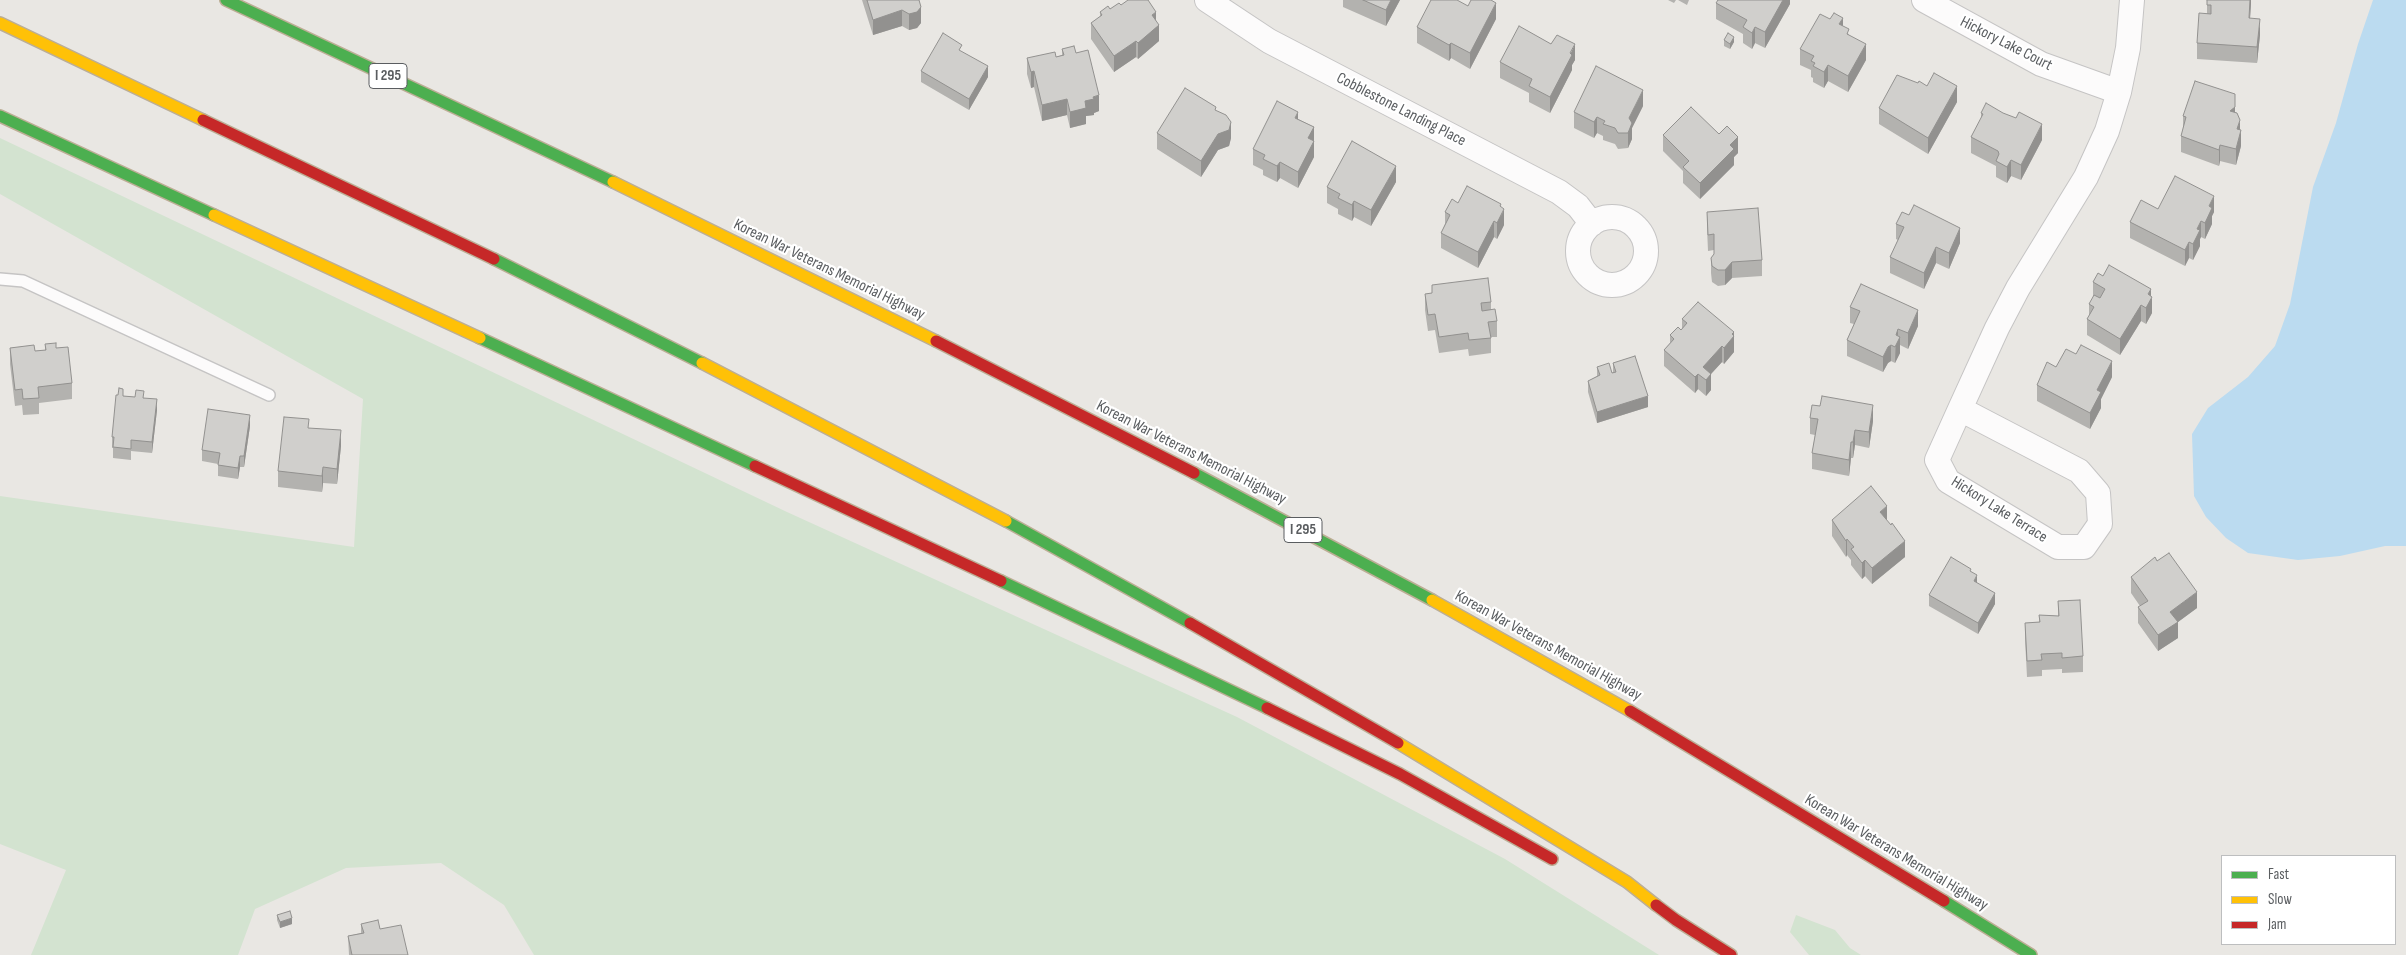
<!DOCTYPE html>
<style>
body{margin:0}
#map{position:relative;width:2406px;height:955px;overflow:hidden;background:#e9e7e3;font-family:"Sofia Sans Condensed",sans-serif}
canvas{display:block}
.legend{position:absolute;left:2221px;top:855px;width:175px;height:90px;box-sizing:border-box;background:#fff;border:1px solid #bdbebf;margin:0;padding:6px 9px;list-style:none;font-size:15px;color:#5a5d60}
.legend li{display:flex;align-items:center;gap:10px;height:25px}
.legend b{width:25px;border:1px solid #bdbebf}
</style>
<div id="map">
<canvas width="2406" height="955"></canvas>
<ul class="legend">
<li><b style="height:6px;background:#4caf50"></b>Fast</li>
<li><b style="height:6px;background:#ffc107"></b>Slow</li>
<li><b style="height:6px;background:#c62828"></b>Jam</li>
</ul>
</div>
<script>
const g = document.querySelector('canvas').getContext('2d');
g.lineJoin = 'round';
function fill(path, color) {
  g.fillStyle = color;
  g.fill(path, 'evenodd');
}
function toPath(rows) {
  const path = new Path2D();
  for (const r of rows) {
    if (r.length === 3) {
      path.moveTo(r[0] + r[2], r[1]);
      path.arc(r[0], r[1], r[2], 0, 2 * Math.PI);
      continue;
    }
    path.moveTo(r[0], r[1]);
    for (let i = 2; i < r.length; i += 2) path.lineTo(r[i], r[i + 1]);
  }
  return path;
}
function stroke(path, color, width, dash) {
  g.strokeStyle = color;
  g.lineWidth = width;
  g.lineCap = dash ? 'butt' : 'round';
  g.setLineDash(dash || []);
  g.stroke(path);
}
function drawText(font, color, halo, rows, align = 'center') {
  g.font = font + ' "Sofia Sans Condensed",sans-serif';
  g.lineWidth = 4.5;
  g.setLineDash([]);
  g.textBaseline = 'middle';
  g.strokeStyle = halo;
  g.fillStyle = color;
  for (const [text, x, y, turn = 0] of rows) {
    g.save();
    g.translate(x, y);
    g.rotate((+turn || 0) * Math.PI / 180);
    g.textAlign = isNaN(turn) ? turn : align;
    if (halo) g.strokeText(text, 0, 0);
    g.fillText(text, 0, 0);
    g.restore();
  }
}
fill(toPath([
 [0,138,787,512,1237,717,1505,859,1659,955,534,955,504,905,441,863,346,868,255,909,238,955,31,955,66,870,0,844,0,496,354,547,363,399,0,194],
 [1796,915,1835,930,1850,948,1861,955,1809,955,1790,932]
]), '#d3e3d0');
fill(toPath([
 [2373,0,2406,0,2406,546,2385,546,2340,556,2298,560,2248,553,2226,538,2206,517,2194,496,2192,434,2208,408,2248,377,2275,346,2290,304,2313,187,2336,123,2358,44]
]), '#bbdbf0');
const lane = toPath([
 [0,279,23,281,269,395]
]);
const street = toPath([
 [1207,0,1269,41,1559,192,1578,206,1592,224],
 [1924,0,2041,64,2119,92],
 [1612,251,34],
 [1960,409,2079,471,2098,493,2100,524,2084,547,2058,547,1948,481,1937,460,1960,409,1997,328,2018,288,2086,177,2107,131,2119,92,2128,48,2132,0]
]);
const fast = toPath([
 [226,0,613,182],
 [0,116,214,215],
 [494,259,702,363],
 [480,338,755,466],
 [1194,473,1432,600],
 [1006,521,1190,623],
 [1001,581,1267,708],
 [1944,901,2031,955]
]);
const slow = toPath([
 [0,23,203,120],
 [613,182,936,341],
 [214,215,480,338],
 [702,363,1006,521],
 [1432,600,1630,711],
 [1398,743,1627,882,1656,905]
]);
const jam = toPath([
 [203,120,494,259],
 [936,341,1194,473],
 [755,466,1001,581],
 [1190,623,1398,743],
 [1267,708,1400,774,1552,859],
 [1630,711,1944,901],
 [1656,905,1676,920,1731,955]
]);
stroke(lane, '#c5c4c4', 14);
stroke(street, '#c5c4c4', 26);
stroke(fast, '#bcae95', 14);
stroke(slow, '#bcae95', 14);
stroke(jam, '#bcae95', 14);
stroke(lane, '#fcfbfb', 11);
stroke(street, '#fcfbfb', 24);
stroke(fast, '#4caf50', 11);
stroke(slow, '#ffc107', 11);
stroke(jam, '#c62828', 11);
fill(toPath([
 [862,0,919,0,921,23,917,28,909,30,902,26,873,35],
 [1343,0,1400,0,1386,26,1343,7],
 [1668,0,1676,0,1674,3],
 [1678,0,1689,0,1687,5],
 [1790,0,1790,4,1765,48,1755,43,1752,49,1743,43,1743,34,1716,19,1716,3],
 [2207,0,2251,0,2250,18,2260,35,2257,63,2197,59,2197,43,2207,14],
 [1121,5,1156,21,1159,41,1138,59,1136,57,1114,72,1091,39,1091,23,1100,17,1100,12],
 [1496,19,1470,69,1451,58,1449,61,1417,43,1417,27],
 [1843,26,1866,60,1848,92,1828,81,1824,88,1813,82,1813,78,1811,77,1811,70,1800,65,1800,49],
 [1724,40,1734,42,1730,49,1724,46],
 [1062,49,1076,53,1099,111,1094,113,1094,115,1086,116,1086,124,1070,128,1067,115,1042,121,1034,87,1031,88,1027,74,1027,58,1056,57,1062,55],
 [1575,60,1572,65,1572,70,1550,113,1529,102,1529,93,1500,78,1500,62],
 [921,71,988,77,969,110,921,82],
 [1957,102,1928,154,1879,124,1879,108],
 [1643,106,1632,128,1632,139,1628,148,1618,149,1615,144,1603,140,1603,136,1597,133,1594,138,1574,128,1574,112],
 [1216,111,1231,138,1229,146,1218,150,1201,177,1157,149,1157,133],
 [1981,113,2042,140,2021,180,2011,176,2007,183,1996,177,1996,166,1971,153,1971,137,1981,119],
 [2235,113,2240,130,2241,146,2236,165,2220,161,2219,166,2181,152,2181,136,2183,129,2183,116],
 [1298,119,1314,127,1314,157,1298,188,1280,178,1277,182,1263,175,1263,170,1253,165,1253,149],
 [1663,135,1738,153,1734,157,1734,165,1700,199,1683,183,1683,171,1663,151],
 [1396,182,1371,226,1354,217,1352,221,1338,214,1338,209,1327,203,1327,187],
 [1458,203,1501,207,1504,225,1497,239,1494,237,1478,268,1441,248,1441,233,1445,224,1445,212],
 [2158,209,2214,212,2212,216,2212,224,2205,239,2201,237,2200,239,2200,246,2193,260,2189,258,2185,266,2130,238,2130,222],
 [1707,212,1762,260,1762,276,1732,278,1725,285,1718,286,1712,282,1711,273,1711,258,1714,254,1714,250,1708,251,1707,228],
 [1896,224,1960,243,1949,269,1936,263,1924,289,1890,273,1890,257,1898,240,1896,239],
 [2103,276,2151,296,2152,313,2146,324,2141,321,2120,355,2087,335,2087,319,2089,316,2089,304,2093,297,2093,282],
 [1432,285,1491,302,1491,310,1497,321,1497,337,1491,337,1491,353,1469,356,1468,349,1439,353,1435,330,1428,331,1425,310,1425,294,1432,293],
 [1850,307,1918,326,1908,349,1900,345,1900,353,1895,363,1891,361,1888,363,1883,372,1847,356,1847,340,1854,324,1850,323],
 [1682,319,1734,332,1734,352,1724,364,1722,362,1711,374,1711,390,1706,396,1698,389,1695,393,1664,366,1664,350,1670,343,1670,335,1681,330,1682,329],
 [45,344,56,348,72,383,72,399,39,403,39,414,23,415,22,405,15,406,10,364,10,348,35,351,45,350],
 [1613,363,1648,407,1597,423,1588,392,1588,381,1597,376,1597,367,1612,373,1613,372],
 [2056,367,2112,377,2101,399,2101,408,2090,429,2037,401,2037,385],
 [123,396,144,398,157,410,152,453,131,451,131,460,113,458,113,448,112,448,112,437],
 [1810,418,1873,421,1869,448,1855,445,1853,458,1851,458,1849,476,1812,469,1812,453,1815,435,1810,434],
 [250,426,244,467,240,467,238,479,218,476,218,464,202,461,202,450],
 [309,428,341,446,337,484,323,483,322,492,278,487,278,471],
 [1832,520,1887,521,1905,557,1872,584,1865,576,1862,579,1851,565,1851,560,1847,555,1846,557,1832,536],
 [1971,572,1977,583,1995,604,1978,634,1929,606,1929,595],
 [2131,577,2197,608,2178,622,2178,638,2158,651,2138,623,2138,607,2140,606,2131,593],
 [2058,601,2083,656,2083,672,2062,673,2062,669,2042,670,2042,676,2027,677,2025,639,2025,623,2039,622,2039,615,2058,616],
 [277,915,292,924,280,928,277,920],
 [361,924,380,929,408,955,349,955,348,936,361,933]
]), '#b3b2af');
fill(toPath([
 [1391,0,1400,0,1386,26,1386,10],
 [1783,0,1790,0,1790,4,1765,48,1765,32],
 [2250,0,2251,0,2251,4,2249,34],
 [1496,3,1496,19,1470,69,1470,53],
 [921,7,921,23,917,28,909,30,909,14],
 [902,10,902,26,873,35,873,20],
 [1156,12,1156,27,1159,25,1159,41,1138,59,1138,43,1152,15],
 [1843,18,1843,34,1839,24],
 [2260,19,2260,35,2257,63,2257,47],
 [1755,27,1755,43,1752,49,1752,33],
 [1734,37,1734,42,1730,49,1730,44],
 [1136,41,1136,57,1114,72,1114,56],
 [1451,43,1451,58,1449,61,1449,45],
 [1575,44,1575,60,1572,65,1572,70,1550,113,1550,97],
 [1866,44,1866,60,1848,92,1848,76],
 [1828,65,1828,81,1824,88,1824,72],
 [988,66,988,77,969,110,969,99],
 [1034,71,1034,87,1031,88,1031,72],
 [1957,86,1957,102,1928,154,1928,138],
 [1643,90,1643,106,1632,128,1632,139,1628,148,1628,133,1629,118],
 [2235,94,2235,123,2230,111],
 [1099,95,1099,111,1094,113,1094,115,1086,116,1086,124,1070,128,1070,112,1085,101,1093,97],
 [1067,99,1067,115,1042,121,1042,105],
 [1298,112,1298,128,1295,118],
 [1597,117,1597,133,1594,138,1594,122],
 [2240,120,2240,136,2237,129],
 [1231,122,1231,138,1229,146,1218,150,1201,177,1201,161,1218,134],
 [2042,124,2042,140,2021,180,2021,165],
 [1314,127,1314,157,1298,188,1298,172,1308,138],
 [2241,130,2241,146,2236,165,2236,149],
 [1738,137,1738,153,1734,157,1734,165,1700,199,1700,183,1730,145],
 [2220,145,2220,161,2219,166,2219,150],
 [2011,160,2011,176,2007,183,2007,167],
 [1280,162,1280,178,1277,182,1277,166],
 [1396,166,1396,182,1371,226,1371,210],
 [2214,196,2214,212,2212,216,2212,224,2205,239,2205,223,2209,206],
 [1354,201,1354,217,1352,221,1352,205],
 [1501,204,1501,216,1504,209,1504,225,1497,239,1497,223],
 [1494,221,1494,237,1478,268,1478,252],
 [2201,221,2201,237,2200,239,2200,246,2193,260,2193,244,2197,229],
 [1960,228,1960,243,1949,269,1949,253],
 [2189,242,2189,258,2185,266,2185,250],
 [1936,247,1936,263,1924,289,1924,273],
 [1732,262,1732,278,1725,285,1725,270],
 [2151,289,2151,299,2152,297,2152,313,2146,324,2146,308,2148,294],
 [2141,305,2141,321,2120,355,2120,339],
 [1918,310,1918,326,1908,349,1908,333],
 [1898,329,1898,340,1900,337,1900,353,1895,363,1896,335],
 [1734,332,1734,352,1724,364,1724,348],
 [1891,345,1891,361,1888,363,1883,372,1883,357,1888,347],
 [1722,346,1722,362,1711,374,1711,390,1706,396,1706,380,1703,367],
 [2112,361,2112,377,2101,399,2101,408,2090,429,2090,413,2097,390],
 [1698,374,1698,389,1695,393,1695,377],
 [1648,396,1648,407,1597,423,1597,412],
 [157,399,157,410,152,453,152,442],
 [1873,405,1873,421,1869,448,1869,432],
 [250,415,250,426,244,467,244,456],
 [341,430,341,446,337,484,337,469],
 [1855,430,1855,445,1853,458,1853,442],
 [1851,442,1851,458,1849,476,1849,460],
 [240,456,240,467,238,479,238,468],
 [323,467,323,483,322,492,322,476],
 [1887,506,1887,522,1880,512],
 [1847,539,1847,555,1846,557,1846,541],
 [1905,541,1905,557,1872,584,1872,568],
 [1865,560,1865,576,1862,579,1862,563],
 [1977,575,1977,586,1974,581],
 [2197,592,2197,608,2178,622,2178,638,2158,651,2158,635,2170,612],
 [1995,593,1995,604,1978,634,1978,623],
 [292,918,292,924,280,928,280,922]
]), '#92918f');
const building = toPath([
 [867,0,919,0,921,7,917,12,909,14,902,10,873,20,867,0],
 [1128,0,1148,0,1156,12,1152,15,1159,25,1138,43,1136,41,1114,56,1091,23,1102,15,1100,12,1108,6,1110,9,1119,3,1121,5,1128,0],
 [1363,0,1391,0,1386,10,1363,0],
 [1431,0,1457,0,1468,6,1471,0,1491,0,1496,3,1470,53,1451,43,1449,45,1417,27,1431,0],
 [1718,0,1783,0,1765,32,1755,27,1752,33,1743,27,1747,20,1716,3,1718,0],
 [2207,0,2250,0,2249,18,2260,19,2257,47,2197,43,2199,13,2211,14,2211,5,2207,5,2207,0],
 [1834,13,1843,18,1839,24,1849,29,1847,34,1866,44,1848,76,1828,65,1824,72,1813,66,1815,63,1811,61,1814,56,1800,49,1820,14,1830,19,1834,13],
 [1519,26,1551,44,1557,35,1575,44,1570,53,1572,55,1550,97,1529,86,1532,79,1500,62,1519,26],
 [943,33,962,45,959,50,988,66,969,99,921,71,943,33],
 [1728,33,1734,37,1730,44,1724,40,1728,33],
 [1074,46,1076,53,1088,50,1099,95,1093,97,1094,99,1085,101,1086,108,1070,112,1067,99,1042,105,1034,71,1031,72,1027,58,1055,52,1056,57,1064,55,1062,49,1074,46],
 [1596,66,1643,90,1629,118,1632,123,1628,133,1618,133,1615,128,1603,124,1605,121,1597,117,1594,122,1574,112,1596,66],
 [1934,73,1957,86,1928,138,1879,108,1897,75,1918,83,1919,81,1927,86,1934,73],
 [2195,81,2235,94,2235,107,2230,111,2237,113,2240,120,2237,129,2241,130,2236,149,2220,145,2219,150,2181,136,2186,117,2183,116,2195,81],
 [1185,88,1216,107,1215,110,1226,115,1231,122,1229,130,1218,134,1201,161,1157,133,1185,88],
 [1277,101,1298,112,1295,118,1314,127,1308,138,1314,141,1298,172,1280,162,1277,166,1263,159,1265,155,1253,149,1277,101],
 [1986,103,2003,113,2016,118,2019,112,2042,124,2021,165,2011,160,2007,167,1996,161,1999,154,1998,151,1971,137,1983,114,1981,113,1986,103],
 [1691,107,1719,134,1727,126,1738,137,1730,145,1734,149,1700,183,1683,167,1689,161,1663,135,1691,107],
 [1352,141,1396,166,1371,210,1354,201,1352,205,1338,198,1340,194,1327,187,1352,141],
 [2175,176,2214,196,2209,206,2212,208,2205,223,2201,221,2197,229,2200,230,2193,244,2189,242,2185,250,2130,222,2141,200,2158,209,2175,176],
 [1467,186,1501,204,1500,206,1504,209,1497,223,1494,221,1478,252,1441,233,1450,215,1445,212,1452,199,1458,203,1467,186],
 [1914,205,1960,228,1949,253,1936,247,1924,273,1890,257,1904,227,1896,224,1902,212,1909,215,1914,205],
 [1758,208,1762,260,1732,262,1725,270,1718,270,1712,266,1711,258,1714,254,1714,234,1708,235,1707,212,1758,208],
 [2109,265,2151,289,2148,294,2152,297,2146,308,2141,305,2120,339,2087,319,2094,307,2089,304,2094,295,2100,298,2105,289,2093,282,2098,273,2103,276,2109,265],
 [1488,278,1491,302,1481,303,1482,311,1495,309,1497,321,1488,322,1491,338,1469,340,1468,333,1439,337,1435,314,1428,315,1425,294,1432,293,1432,285,1488,278],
 [1861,284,1918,310,1908,333,1898,329,1896,335,1900,337,1895,347,1891,345,1888,347,1883,357,1847,340,1860,311,1850,307,1861,284],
 [1698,302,1734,332,1732,334,1734,336,1724,348,1722,346,1703,367,1711,374,1706,380,1698,374,1695,377,1664,350,1674,339,1670,335,1678,327,1681,330,1687,323,1682,319,1698,302],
 [56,343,56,348,68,347,72,383,38,387,39,398,23,399,22,389,15,390,10,348,34,345,35,351,46,350,45,344,56,343],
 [2081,345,2112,361,2097,390,2101,392,2090,413,2037,385,2047,362,2056,367,2066,349,2076,354,2081,345],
 [1635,356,1648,396,1597,412,1588,381,1600,375,1597,367,1609,363,1612,373,1616,372,1613,363,1635,356],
 [119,388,123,389,123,396,135,397,136,390,144,391,143,398,157,399,152,442,131,440,131,449,113,447,114,437,112,437,116,395,118,395,119,388],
 [1822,396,1873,405,1869,432,1855,430,1853,442,1851,442,1849,460,1812,453,1818,419,1810,418,1812,405,1820,406,1822,396],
 [208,409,250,415,244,456,240,456,238,468,218,465,220,453,202,450,208,409],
 [284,417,309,419,308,428,341,430,337,469,323,467,322,476,278,471,284,417],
 [1871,486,1887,506,1880,512,1891,525,1892,523,1905,541,1872,568,1865,560,1862,563,1851,549,1854,547,1847,539,1846,541,1832,520,1871,486],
 [2169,553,2197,592,2170,612,2178,622,2158,635,2138,607,2148,601,2131,577,2155,557,2157,561,2169,553],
 [1951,557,1971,569,1970,571,1977,575,1974,581,1995,593,1978,623,1929,595,1951,557],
 [2080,600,2083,656,2062,658,2062,653,2041,654,2042,660,2027,661,2025,623,2040,622,2039,615,2059,616,2058,601,2080,600],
 [290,911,292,918,280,922,277,915,290,911],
 [378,920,380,929,401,925,408,955,352,955,348,936,364,933,361,924,378,920]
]);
fill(building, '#d0cfcc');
stroke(building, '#92918f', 1);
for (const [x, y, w] of [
 [388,76,38],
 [1303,530,38]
]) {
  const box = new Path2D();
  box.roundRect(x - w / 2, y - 12.5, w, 25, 4);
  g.fillStyle = '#fff';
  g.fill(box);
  stroke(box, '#5a5d60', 1);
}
drawText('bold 15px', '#5a5d60', null, [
 ["I 295",388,76],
 ["I 295",1303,530]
]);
drawText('16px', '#5a5d60', '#fff', [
 ["Hickory Lake Court",2006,44,27],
 ["Cobblestone Landing Place",1401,110,27],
 ["Korean War Veterans Memorial Highway",829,270,26],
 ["Korean War Veterans Memorial Highway",1191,453,27],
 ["Hickory Lake Terrace",1999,510,32],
 ["Korean War Veterans Memorial Highway",1548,646,29],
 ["Korean War Veterans Memorial Highway",1896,853,31]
]);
</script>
